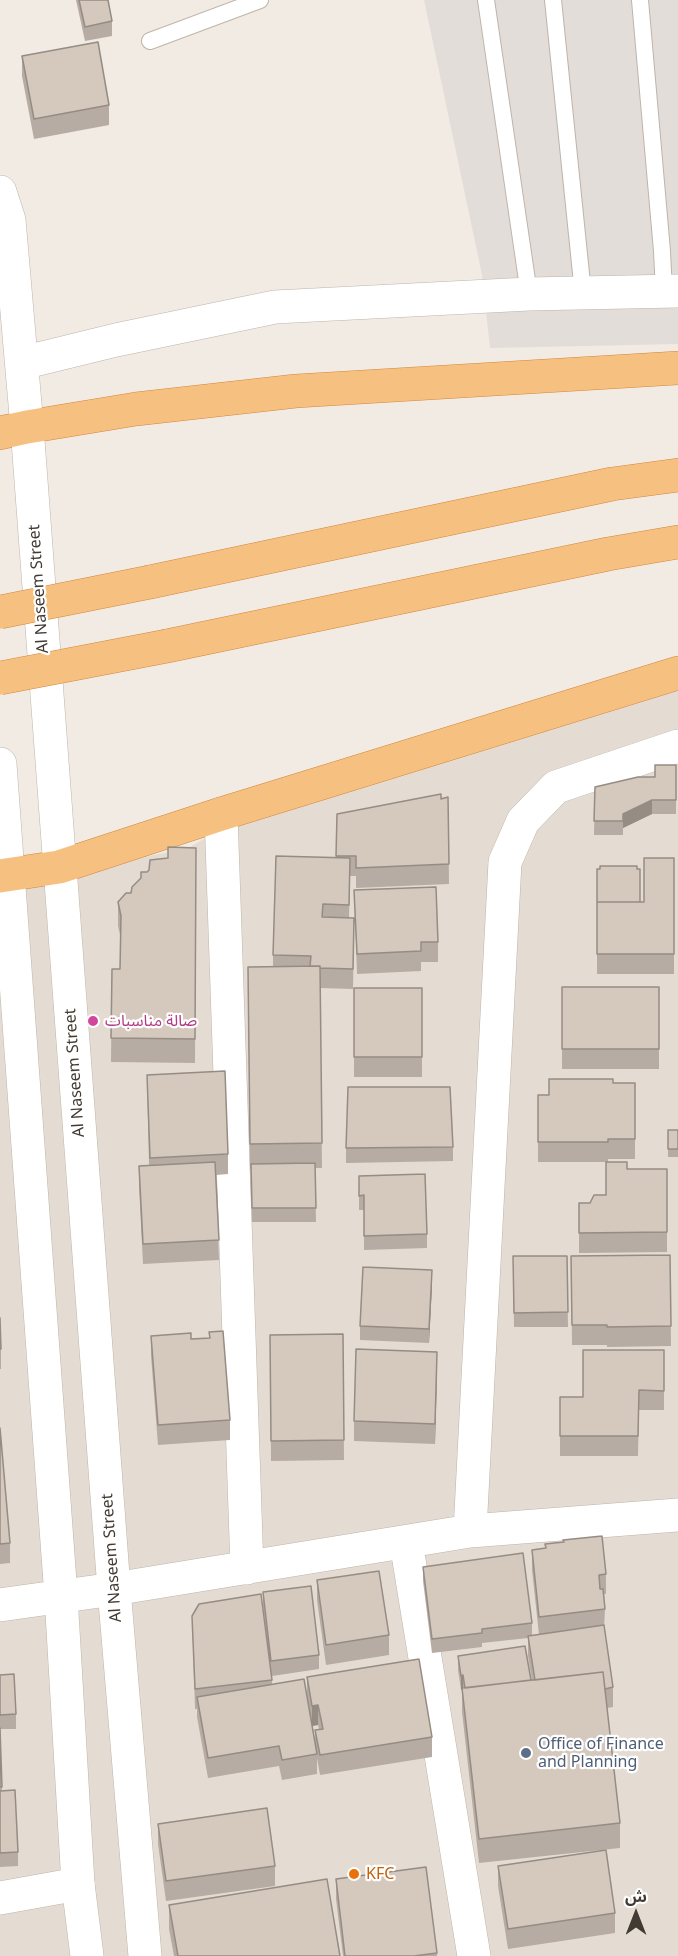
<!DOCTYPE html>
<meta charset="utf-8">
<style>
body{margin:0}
#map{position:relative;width:678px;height:1956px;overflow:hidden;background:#f1ebe4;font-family:"Noto Sans","Noto Sans Arabic",sans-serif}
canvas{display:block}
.north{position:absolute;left:606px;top:1884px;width:60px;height:60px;-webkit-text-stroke:4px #fff;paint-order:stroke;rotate:0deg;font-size:16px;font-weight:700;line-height:24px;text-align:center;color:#423b34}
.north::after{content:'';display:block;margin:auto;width:21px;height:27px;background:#423b34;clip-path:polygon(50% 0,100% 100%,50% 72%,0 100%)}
</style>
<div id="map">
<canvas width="678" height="1956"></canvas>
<div class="north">ش</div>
</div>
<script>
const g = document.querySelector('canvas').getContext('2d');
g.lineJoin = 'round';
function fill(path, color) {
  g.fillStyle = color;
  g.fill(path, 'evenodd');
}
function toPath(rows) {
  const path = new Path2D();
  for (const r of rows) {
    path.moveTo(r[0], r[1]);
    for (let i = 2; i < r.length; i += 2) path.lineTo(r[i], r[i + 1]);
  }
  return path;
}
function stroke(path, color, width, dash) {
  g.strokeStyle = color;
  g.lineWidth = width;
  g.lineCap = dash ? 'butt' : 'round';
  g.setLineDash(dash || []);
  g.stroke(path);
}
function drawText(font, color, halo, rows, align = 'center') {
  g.font = font + ' "Noto Sans","Noto Sans Arabic",sans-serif';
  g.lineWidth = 4.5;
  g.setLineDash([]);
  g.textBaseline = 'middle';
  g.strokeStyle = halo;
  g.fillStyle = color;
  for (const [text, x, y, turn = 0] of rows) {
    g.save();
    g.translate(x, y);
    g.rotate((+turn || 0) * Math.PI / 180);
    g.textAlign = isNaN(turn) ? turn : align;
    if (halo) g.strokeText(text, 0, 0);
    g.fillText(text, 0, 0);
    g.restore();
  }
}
fill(toPath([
 [678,679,678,1956,0,1956,0,887,188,848,293,789]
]), '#e4dcd2');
fill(toPath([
 [424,0,678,0,678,344,490,348,482,275]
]), '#e3ddd9');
const service = toPath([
 [486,0,529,294],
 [553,0,583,293],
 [640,0,662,251,664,292],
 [150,41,260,0]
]);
const minor = toPath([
 [22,363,116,340,275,307,529,294,678,291],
 [221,814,247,1568],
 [470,1531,505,862,523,821,556,787,678,746],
 [406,1542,474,1956],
 [0,1605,114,1589,470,1531,678,1515],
 [0,1898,78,1884]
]);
const tertiary = toPath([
 [0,192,9,220,27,427,114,1589,145,1956],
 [0,764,61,1596,78,1884,87,1956]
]);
const trunk = toPath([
 [0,433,27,427,136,409,296,391,678,368],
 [150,582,612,484,678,475],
 [167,646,608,554,678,542],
 [0,876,59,867,221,814,678,673]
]);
stroke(service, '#beb4aa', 18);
stroke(minor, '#beb4aa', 34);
stroke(tertiary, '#beb4aa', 34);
stroke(trunk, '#d3863b', 34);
stroke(service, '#fff', 16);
stroke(minor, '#fff', 33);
stroke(tertiary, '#fff', 33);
stroke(trunk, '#f6c180', 33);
const trunkBridge = toPath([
 [0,612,150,582],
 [0,678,167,646]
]);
stroke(trunkBridge, '#d3863b', 34, []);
stroke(trunkBridge, '#f6c180', 33);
fill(toPath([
 [76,0,108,0,112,21,112,36,85,41],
 [22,56,109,105,109,125,34,139,22,76],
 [676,765,676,814,652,814,623,828,623,835,594,835,595,787,655,777],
 [448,797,449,884,356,888,356,876,350,876,349,917,354,938,353,989,320,988,322,1168,315,1168,316,1222,252,1222,251,1169,250,1169,248,967,273,967,273,955,336,858,337,814],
 [196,848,195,1063,111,1062,112,969,120,969,121,939,118,926,118,902,131,893,147,872,168,858],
 [674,858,674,974,597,974,597,869,640,902,644,902],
 [354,890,438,942,438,962,421,962,421,971,357,974],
 [562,987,659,987,659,1069,562,1069],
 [354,988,422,988,422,1077,354,1077],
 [147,1075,228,1154,228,1174,216,1175,219,1260,143,1264,139,1186,139,1166,149,1165],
 [613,1083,635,1083,635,1159,608,1159,608,1162,538,1162,538,1095,549,1095],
 [668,1130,678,1130,678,1157,668,1157],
 [453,1147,453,1161,346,1163,346,1148],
 [627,1169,667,1169,667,1252,579,1253,579,1203,590,1203,606,1195],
 [359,1176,427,1234,427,1248,364,1250,364,1210,359,1210],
 [670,1255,671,1346,607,1347,607,1345,572,1345,571,1256],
 [513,1256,567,1256,568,1327,514,1327],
 [432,1285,429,1343,360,1340,360,1326],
 [0,1318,1,1349,1,1369,0,1369],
 [343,1334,344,1460,271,1461,270,1335],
 [151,1336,191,1339,230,1420,230,1440,158,1445,151,1356],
 [664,1350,664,1410,639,1410,638,1456,560,1456,560,1397,583,1397],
 [437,1372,435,1444,354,1441,354,1421],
 [0,1428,10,1543,10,1563,0,1564],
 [532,1550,606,1574,606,1594,604,1594,605,1609,604,1629,613,1687,613,1707,607,1708,620,1823,620,1848,479,1863,462,1712,462,1689,461,1690,458,1670,458,1656,532,1680,528,1656,528,1638,482,1643,482,1647,432,1653,423,1581,423,1567,532,1623,532,1636,539,1635,532,1570],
 [317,1580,389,1635,389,1655,326,1665,317,1600],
 [263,1592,319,1655,319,1669,272,1676,272,1685,307,1695,307,1677,432,1737,432,1757,320,1775,317,1758,317,1774,282,1780,279,1766,208,1778,197,1717,197,1709,195,1709,192,1616,269,1656,263,1606],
 [318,1725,319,1729,315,1730,315,1746,312,1726],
 [0,1675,16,1714,16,1729,0,1729,2,1791,18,1852,18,1866,0,1867],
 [158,1824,275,1866,275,1886,166,1901,158,1844],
 [498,1866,615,1913,615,1933,508,1949,498,1886],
 [336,1879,437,1953,437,1956,343,1956,336,1899],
 [169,1905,340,1956,174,1956,169,1929]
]), '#b7aca3');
fill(toPath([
 [652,800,652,814,623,828,623,835,623,814],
 [432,1270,432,1285,429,1343,429,1329],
 [437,1352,437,1372,435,1444,435,1424],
 [463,1675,463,1689,461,1690,461,1676],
 [318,1705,318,1725,312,1726,312,1706]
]), '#958c84');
const building = toPath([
 [79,0,108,0,112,21,85,27,79,0],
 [98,42,109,105,34,119,22,56,98,42],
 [655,765,676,765,676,800,652,800,623,814,623,821,594,821,595,787,638,777,655,777,655,765],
 [441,794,441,799,448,797,449,864,356,868,356,856,336,856,337,814,441,794],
 [168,847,196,848,195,1039,111,1038,112,969,120,969,121,916,118,902,126,893,131,893,132,887,141,878,141,872,147,872,149,870,150,860,168,858,168,847],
 [276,856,350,858,349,905,323,904,322,917,354,918,353,969,320,968,320,966,310,966,311,956,273,955,276,856],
 [644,858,674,858,674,954,597,954,597,902,644,902,644,858],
 [600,866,637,866,637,869,640,869,640,902,597,902,597,869,600,869,600,866],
 [436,887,438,942,421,942,421,951,357,954,354,890,436,887],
 [320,966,322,1143,250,1144,248,967,320,966],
 [562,987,659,987,659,1049,562,1049,562,987],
 [354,988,422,988,422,1057,354,1057,354,988],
 [225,1071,228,1154,150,1158,147,1075,225,1071],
 [549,1079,613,1079,613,1083,635,1083,635,1139,608,1139,608,1142,538,1142,538,1095,549,1095,549,1079],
 [348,1087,450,1087,453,1147,346,1148,348,1087],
 [668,1130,678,1130,678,1149,668,1149,668,1130],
 [215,1162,219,1240,143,1244,139,1166,215,1162],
 [606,1162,627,1162,627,1169,667,1169,667,1232,579,1233,579,1203,590,1203,594,1195,606,1195,606,1162],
 [315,1163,316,1208,252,1208,251,1164,315,1163],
 [425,1174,427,1234,364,1236,364,1195,359,1196,359,1176,425,1174],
 [670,1255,671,1326,607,1327,607,1325,572,1325,571,1256,670,1255],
 [513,1256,567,1256,568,1312,514,1313,513,1256],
 [363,1267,432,1270,429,1329,360,1326,363,1267],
 [0,1318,1,1349,0,1349,0,1318],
 [223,1331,230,1420,158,1425,151,1336,191,1333,191,1339,210,1338,209,1332,223,1331],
 [343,1334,344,1440,271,1441,270,1335,343,1334],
 [356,1349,437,1352,435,1424,354,1421,356,1349],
 [583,1350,664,1350,664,1391,639,1390,638,1436,560,1436,560,1397,583,1397,583,1350],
 [0,1428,10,1543,0,1544,0,1428],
 [602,1536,606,1574,599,1575,600,1589,603,1589,605,1609,539,1617,532,1550,546,1548,545,1544,564,1542,563,1540,602,1536],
 [523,1553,532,1623,482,1629,482,1633,432,1639,423,1567,523,1553],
 [379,1571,389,1635,326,1645,317,1580,379,1571],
 [311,1586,319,1655,271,1661,263,1592,311,1586],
 [261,1594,272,1680,195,1689,192,1616,199,1604,261,1594],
 [604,1625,613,1687,605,1689,603,1672,535,1680,528,1636,604,1625],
 [525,1646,531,1680,465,1688,463,1675,461,1676,458,1656,525,1646],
 [419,1659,432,1737,320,1755,315,1730,323,1729,318,1705,312,1706,307,1677,419,1659],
 [603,1672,620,1823,479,1839,462,1688,603,1672],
 [14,1674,16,1714,0,1715,0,1675,14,1674],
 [304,1679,317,1754,282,1760,279,1746,208,1758,197,1697,304,1679],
 [0,1728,2,1787,0,1787,0,1728],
 [15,1790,18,1852,0,1853,0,1791,15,1790],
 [267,1808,275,1866,166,1881,158,1824,267,1808],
 [606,1850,615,1913,508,1929,498,1866,606,1850],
 [426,1867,437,1953,414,1956,345,1956,336,1879,426,1867],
 [327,1879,340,1956,178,1956,169,1905,327,1879]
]);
fill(building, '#d5c8bd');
stroke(building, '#958c84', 1.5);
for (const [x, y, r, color] of [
 [93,1021,6,"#d1479c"],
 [526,1753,6,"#5c6f8a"],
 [354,1874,6,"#e8710a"]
]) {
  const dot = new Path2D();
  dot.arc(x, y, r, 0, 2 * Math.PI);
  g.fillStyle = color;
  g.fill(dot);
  stroke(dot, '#fff', 2);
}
drawText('16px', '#423b34', '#fff', [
 ["Al Naseem Street",39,589,-94],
 ["Al Naseem Street",75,1073,-94],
 ["Al Naseem Street",112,1558,-94]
]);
drawText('16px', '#b23c85', '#fff', [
 ["صالة مناسبات",105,1021]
], 'left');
drawText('16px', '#4e5e75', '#fff', [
 ["Office of Finance",538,1744],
 ["and Planning",538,1762]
], 'left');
drawText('16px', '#c56008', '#fff', [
 ["KFC",366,1874]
], 'left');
</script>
